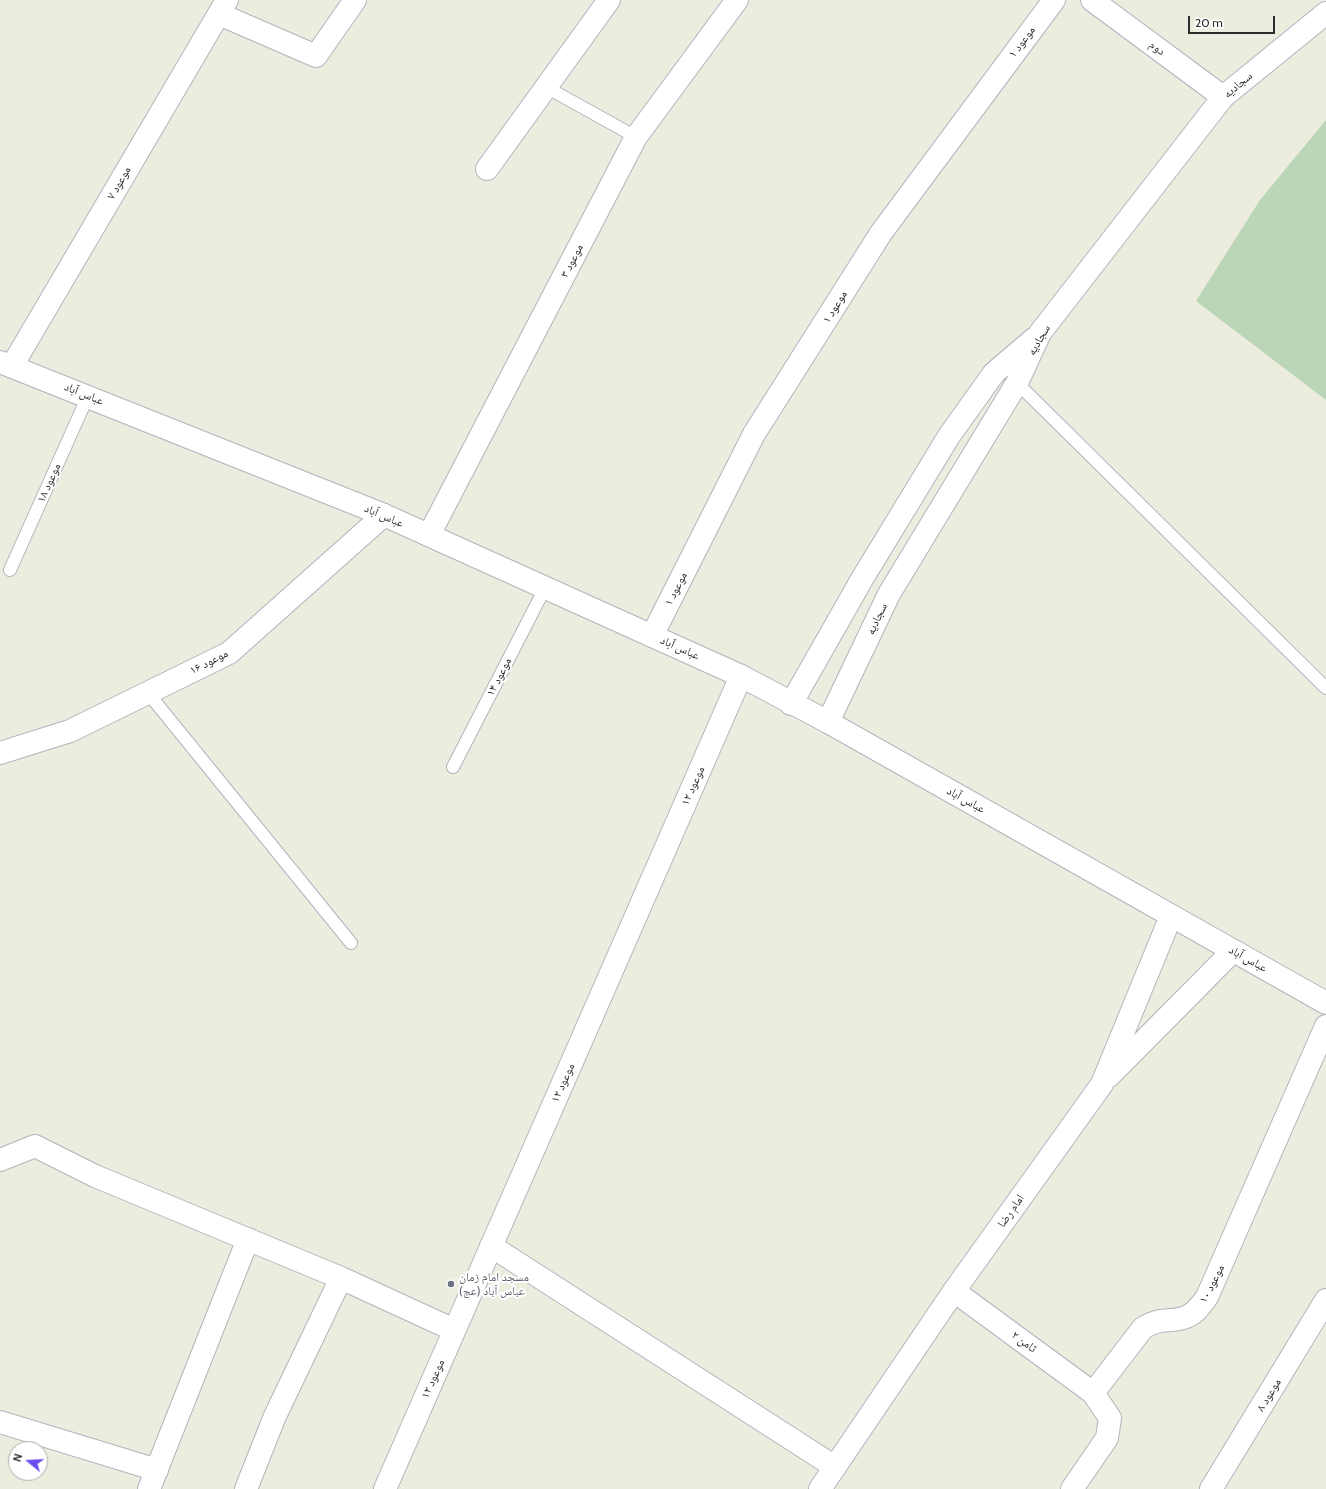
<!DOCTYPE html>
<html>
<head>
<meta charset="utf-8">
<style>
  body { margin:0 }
  #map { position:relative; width:1326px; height:1489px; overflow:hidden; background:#ececdf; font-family:Cabin,sans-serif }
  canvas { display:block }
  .north { position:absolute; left:8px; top:1441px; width:40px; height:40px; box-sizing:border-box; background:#fff; border:1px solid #ababab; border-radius:50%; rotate:288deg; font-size:11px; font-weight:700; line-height:16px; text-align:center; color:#2c2c2c }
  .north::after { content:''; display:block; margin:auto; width:14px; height:18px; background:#6a4bee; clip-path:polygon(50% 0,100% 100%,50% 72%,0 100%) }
  .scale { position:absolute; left:1188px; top:16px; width:87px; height:18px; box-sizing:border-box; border:2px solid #2c2c2c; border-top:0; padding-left:5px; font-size:12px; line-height:14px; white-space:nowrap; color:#2c2c2c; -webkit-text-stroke:3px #fff; paint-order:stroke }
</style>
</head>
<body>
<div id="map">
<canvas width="1326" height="1489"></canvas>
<div class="north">N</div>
<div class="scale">20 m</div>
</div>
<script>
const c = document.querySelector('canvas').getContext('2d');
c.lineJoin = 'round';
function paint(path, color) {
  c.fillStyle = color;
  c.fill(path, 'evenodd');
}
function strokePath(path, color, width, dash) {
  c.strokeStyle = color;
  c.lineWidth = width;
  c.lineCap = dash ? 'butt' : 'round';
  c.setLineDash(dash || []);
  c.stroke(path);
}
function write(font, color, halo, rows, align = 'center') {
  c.font = font + ' Cabin,"Noto Naskh Arabic",sans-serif';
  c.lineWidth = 4;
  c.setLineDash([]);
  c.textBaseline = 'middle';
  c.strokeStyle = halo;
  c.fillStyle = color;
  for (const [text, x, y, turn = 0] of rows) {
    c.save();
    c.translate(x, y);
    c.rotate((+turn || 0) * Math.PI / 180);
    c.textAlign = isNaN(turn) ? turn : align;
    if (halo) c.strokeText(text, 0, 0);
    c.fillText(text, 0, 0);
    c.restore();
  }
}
const cemetery = new Path2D(`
  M1326 120V400L1196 301 1260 200Z`);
const service = new Path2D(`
  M546 87 636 137
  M1017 383 1326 688
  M10 570 88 396
  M148 693 351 943
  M453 767 545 588`);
const minor = new Path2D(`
  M1092 0 1223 97
  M219 14 316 56 355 0
  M487 169 609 0
  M429 535 636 137 737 0
  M652 636 754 434 881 233 1054 0
  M0 1160 35 1146 95 1176 341 1278 454 1330
  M491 1246 835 1467
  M954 1291 1093 1393
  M0 1422 157 1470
  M149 1489 248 1239
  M246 1489 275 1416 341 1278
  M385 1489 741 676
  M1072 1489 1107 1438 1110 1418 1093 1393 1143 1328C1160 1317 1170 1323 1186 1317 1196 1313 1201 1305 1207 1297L1326 1026
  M1211 1489 1326 1300`);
const tertiary = new Path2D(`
  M12 366 227 0
  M791 704 862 579 949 436 994 373 1035 338
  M828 722 889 594 1017 383 1040 333 1223 97 1326 13
  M0 753 70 731 229 653 384 515
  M1109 1076 1233 951
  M820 1489 954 1291 1102 1084 1171 916`);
const secondary = new Path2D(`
  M0 362 384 515 741 676 828 722 1326 1003`);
const markers = [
  [451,1284,4,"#6b7280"]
];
const streetNames = [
  ["موعود ۱",1022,42,-53],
  ["دوم",1157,48,36],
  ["سجادیه",1238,85,-40],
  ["موعود ۷",119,183,-60],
  ["موعود ۳",572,261,-63],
  ["موعود ۱",835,307,-58],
  ["سجادیه",1039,340,-60],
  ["عباس آباد",84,394,22],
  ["موعود ۱۸",49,483,-66],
  ["عباس آباد",384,516,23],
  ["موعود ۱",676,589,-63],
  ["سجادیه",877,619,-65],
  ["عباس آباد",680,648,24],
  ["موعود ۱۶",209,662,-27],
  ["موعود ۱۴",499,677,-63],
  ["موعود ۱۲",693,786,-66],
  ["عباس آباد",966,800,29],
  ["عباس آباد",1248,959,29],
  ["موعود ۱۲",563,1083,-66],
  ["امام رضا",1011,1211,-55],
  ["موعود ۱۰",1212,1284,-63],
  ["ثامن ۲",1024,1342,36],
  ["موعود ۱۲",433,1379,-66],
  ["موعود ۸",1269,1395,-59]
];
const worshipNames = [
  ["مسجد امام زمان",459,1277],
  ["(عج) عباس آباد",459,1291]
];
paint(cemetery, '#bbd5b7');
strokePath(service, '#b5b2be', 14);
strokePath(minor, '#b5b2be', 24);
strokePath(tertiary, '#b5b2be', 24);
strokePath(secondary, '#b5b2be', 24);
strokePath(service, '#fff', 12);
strokePath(minor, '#fff', 22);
strokePath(tertiary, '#fff', 22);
strokePath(secondary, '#fff', 22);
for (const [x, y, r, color] of markers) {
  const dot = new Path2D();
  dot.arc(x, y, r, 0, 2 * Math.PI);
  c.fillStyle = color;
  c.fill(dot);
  strokePath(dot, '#fff', 1.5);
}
write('12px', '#2c2c2c', '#fff', streetNames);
write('12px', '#5b616d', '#fff', worshipNames, 'left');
</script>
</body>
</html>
